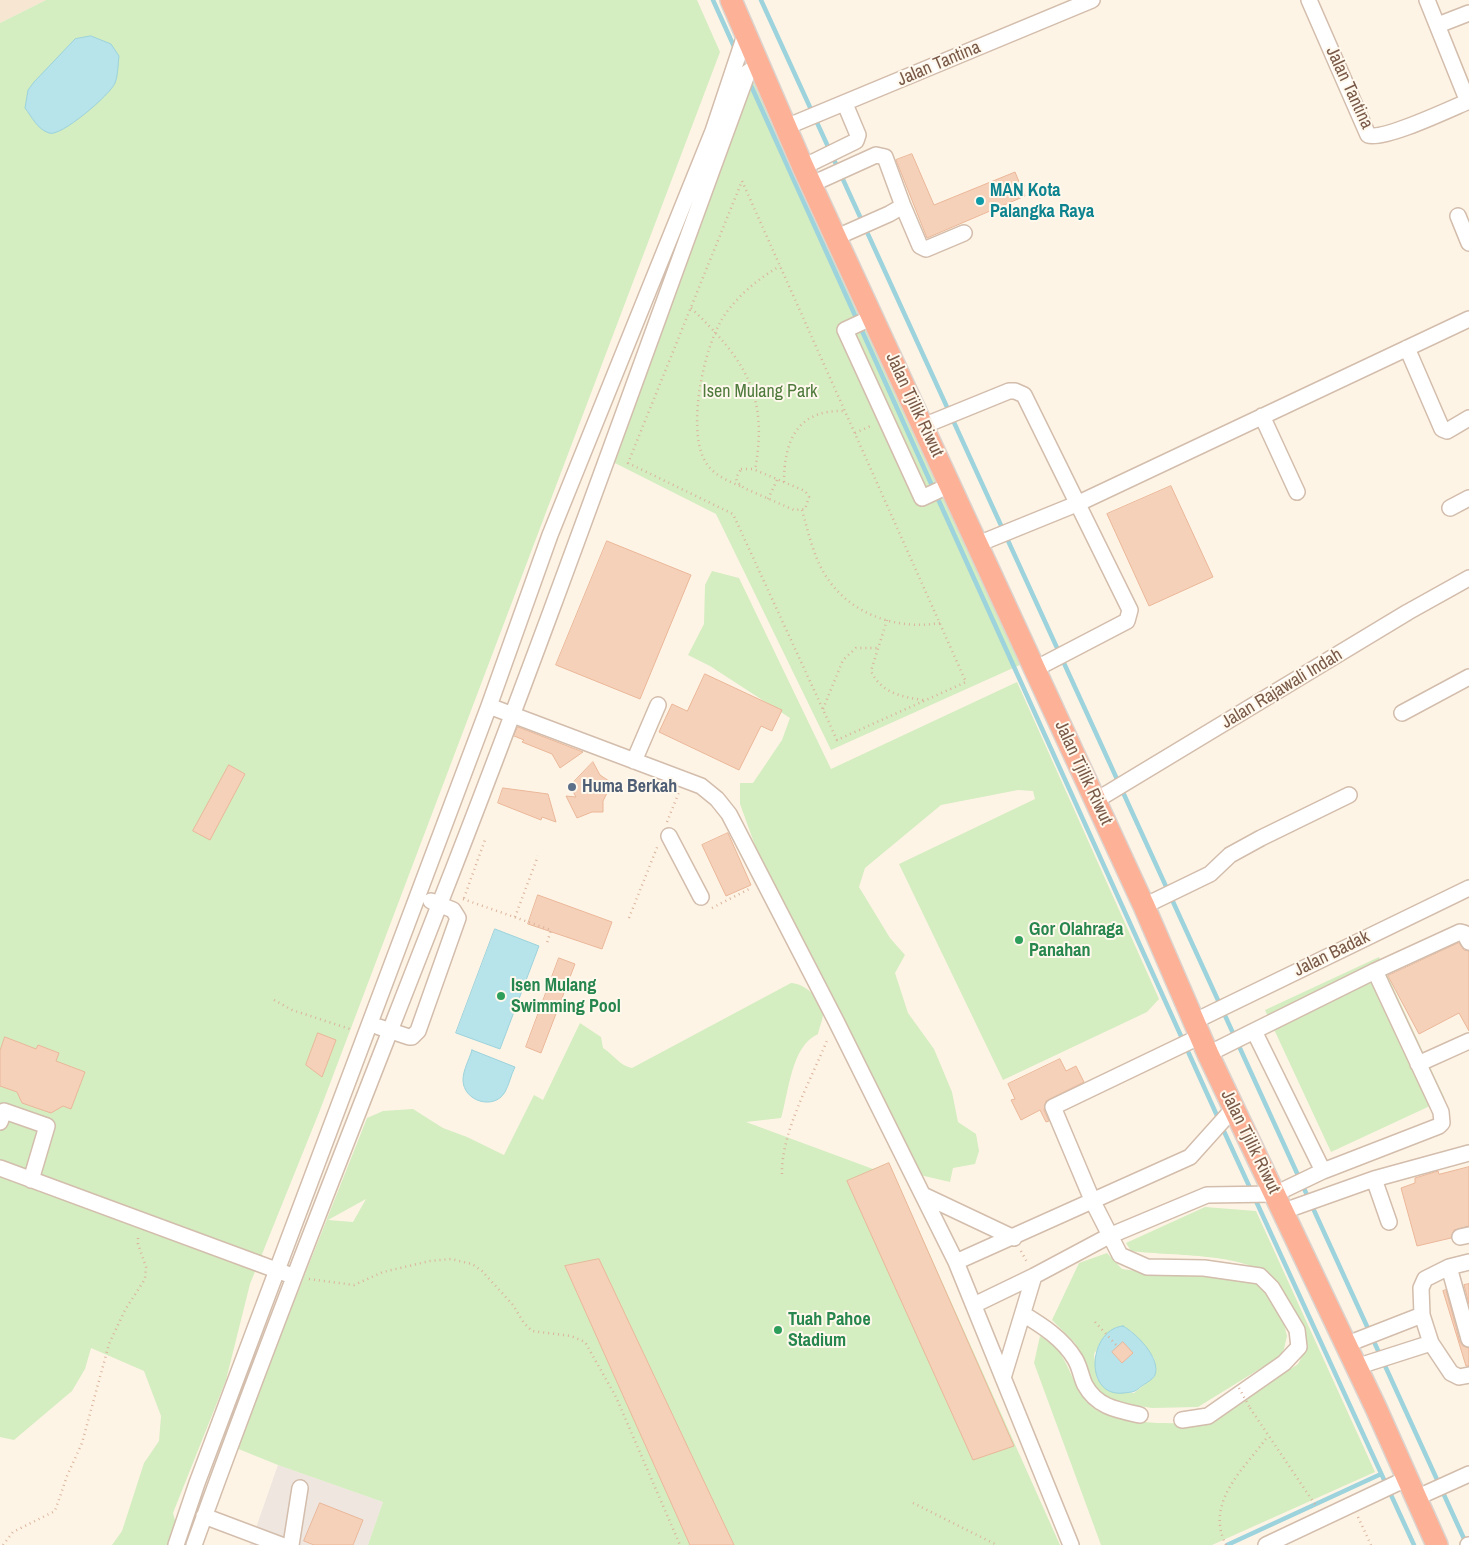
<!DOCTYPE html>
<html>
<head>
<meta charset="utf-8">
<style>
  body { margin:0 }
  canvas { display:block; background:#fef4e5 }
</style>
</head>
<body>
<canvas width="1469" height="1545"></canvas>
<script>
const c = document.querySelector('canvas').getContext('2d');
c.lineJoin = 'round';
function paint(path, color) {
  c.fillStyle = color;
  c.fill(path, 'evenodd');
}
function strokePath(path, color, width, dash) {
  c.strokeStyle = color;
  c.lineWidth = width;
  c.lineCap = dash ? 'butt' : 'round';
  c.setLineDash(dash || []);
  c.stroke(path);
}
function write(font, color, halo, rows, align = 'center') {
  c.font = font + ' "Archivo Narrow",sans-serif';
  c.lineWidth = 4;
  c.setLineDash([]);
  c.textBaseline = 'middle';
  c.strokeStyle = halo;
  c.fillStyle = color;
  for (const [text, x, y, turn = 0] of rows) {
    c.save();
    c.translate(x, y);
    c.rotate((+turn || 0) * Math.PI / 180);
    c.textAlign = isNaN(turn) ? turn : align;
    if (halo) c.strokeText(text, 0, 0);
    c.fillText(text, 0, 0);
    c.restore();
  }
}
const residential = new Path2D(`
  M0 0H46L0 23Z`);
const industrial = new Path2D(`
  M278 1465 383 1502 368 1545H250Z`);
const green = new Path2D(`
  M46 0H697L720 52 320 1110 250 1284 226 1380 173 1513 182 1545H112L122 1531 144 1463 159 1441 161 1416 144 1371 91 1348 85 1369 72 1391 14 1440 0 1437V23Z
  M748 48 1022 664 831 750 716 514 601 456Z
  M712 571 739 578 831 769 1017 682 1159 999 1147 1012 1003 1080 899 864 1035 799 1033 791 1018 790 941 805 865 868 859 887 890 938 905 955 895 973 908 1013 934 1049 952 1092 958 1122 976 1134 979 1151 975 1164 953 1168 950 1182 920 1175 765 873 740 804V783H753L782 740 790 718 710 666 688 655 704 624 705 585Z
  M1379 957 1445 1099 1331 1152 1265 1010Z
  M791 983C806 984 820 998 823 1014 823 1020 819 1028 818 1034 791 1046 789 1092 781 1118L746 1122 873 1169 889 1163 1060 1545H368L383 1502 278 1465 236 1448 367 1118 383 1111 413 1109 443 1128 467 1137 504 1155 534 1095 543 1100 580 1023 601 1037 603 1048C613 1054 620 1066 632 1068ZM366 1199 353 1222 328 1220Z
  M1205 1207 1256 1211 1375 1472 1212 1545H1101L1034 1363 1040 1336C1045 1339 1051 1343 1055 1347 1069 1362 1073 1385 1086 1401 1104 1426 1189 1427 1216 1418L1298 1364C1309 1346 1306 1334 1296 1315 1289 1302 1281 1288 1271 1278 1246 1252 1165 1256 1131 1251L1126 1243Z
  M1107 1253 1122 1269 1166 1275 1219 1276 1256 1282 1267 1294 1284 1324 1287 1336 1284 1349 1279 1357 1198 1407 1152 1408 1112 1402 1096 1394 1088 1369 1075 1343 1052 1320 1079 1263ZM1130 1330 1154 1358 1156 1373 1154 1377 1134 1393H1117L1097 1379 1094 1354 1106 1335Z`);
const water = new Path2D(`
  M91 36 111 44 119 56C118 64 118 76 115 83 111 94 60 138 49 133 37 129 32 117 25 108L28 90 34 82 75 39Z
  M495 929 539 946 500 1049 456 1033Z
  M472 1050 515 1067C511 1075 509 1085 505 1092 494 1111 463 1101 463 1080 463 1070 469 1060 472 1050Z
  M1123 1326C1136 1333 1161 1358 1155 1375 1153 1380 1142 1385 1138 1389 1133 1393 1130 1392 1124 1393 1083 1398 1088 1329 1123 1326Z`);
const stream = new Path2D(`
  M713 0 736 51
  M761 0 1466 1543
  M749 81 1219 1120
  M1222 1127 1414 1545
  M1227 1545 1381 1474`);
const building = new Path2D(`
  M912 154 934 205 1015 172 1025 196 927 238 896 160Z
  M1171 486 1213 577 1149 606 1107 514Z
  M607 541 691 575 640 699 556 665Z
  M705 674 782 710 772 731 761 726 739 770 659 732 672 704 687 711Z
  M518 727 583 752 560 768 552 754 522 742 524 740 514 736Z
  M593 762 600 775 612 783 603 801V812H592L577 818 566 796 576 797 570 786Z
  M229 765 245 774 210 840 193 831Z
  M503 788 548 794 556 822 542 817 541 820 498 803Z
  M728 833 751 885 726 896 702 845Z
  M538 895 612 922 602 949 528 924Z
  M1459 943 1464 950 1469 951V1031L1459 1013 1419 1034 1388 976Z
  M559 958 575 964 541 1053 526 1047Z
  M318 1033 336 1040 322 1077 306 1065Z
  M5 1037 36 1049 38 1045 59 1053 56 1061 85 1072 71 1109 63 1106 51 1113 22 1103 17 1092 0 1086V1051Z
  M1060 1059 1066 1071 1076 1066 1084 1082 1046 1101 1044 1110 1049 1121 1046 1122 1040 1110 1021 1120 1011 1100 1015 1099 1008 1084Z
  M889 1163 1014 1446 973 1460 847 1181Z
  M1469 1167V1226L1454 1230 1451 1238 1417 1246 1401 1188 1415 1183V1178L1438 1171 1439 1174Z
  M599 1259 734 1545H690L565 1266Z
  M1469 1284V1304L1464 1285Z
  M1446 1290 1460 1342 1463 1346 1469 1348V1366H1466L1443 1291Z
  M1123 1342 1133 1353 1122 1363 1112 1352Z
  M320 1503 363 1520 353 1545H314L304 1541Z`);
const path = new Path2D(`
  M742 181 966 682 837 740 733 514 628 463Z
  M691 308C744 359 769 394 755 470
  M855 433 873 425
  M741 469H753L805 491 809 497 805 509 794 510 744 488 737 482 736 478Z
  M784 482C784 440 798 409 845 411
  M740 486C726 480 711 474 704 459 687 426 704 343 726 313 741 293 758 279 780 266
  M768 499 777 480
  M802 510C809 534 814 561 830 582 855 616 899 630 940 623
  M887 620 871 671C881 693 902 697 923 700
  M823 709 843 660 856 648H877
  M667 822 679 792
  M464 898 486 837
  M463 899 551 930 547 943
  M712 908 751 888
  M515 917 538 856
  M629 918 658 845
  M274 1000 292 1010 353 1030
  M782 1174C781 1132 812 1078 828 1038
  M1021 1251 1028 1264
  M309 1279 354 1285 383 1272 430 1261 451 1259 472 1264 482 1271 513 1305 524 1323 532 1331 571 1336 585 1342 616 1397 680 1545
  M1095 1322 1118 1347
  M1250 1408 1316 1506
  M913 1503 997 1545
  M1358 1517 1371 1545
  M3 1545 13 1532 55 1511 67 1476 82 1443 109 1344 125 1310 145 1279 146 1267 138 1244V1234
  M1226 1545C1204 1502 1245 1468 1268 1436`);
const minor = new Path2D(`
  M1309 0 1368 135C1383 141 1450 109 1469 101
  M1427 0 1468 102
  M1438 25 1469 13
  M786 127 1092 0
  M803 167 856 141 858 135 845 104
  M812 184 876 155 885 157 903 206 889 214 837 237
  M903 206 920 246 926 249 964 233
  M1458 216 1469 243
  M873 317 845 330 922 498 950 485
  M1407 348 1442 429 1447 431 1469 418
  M1262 416 1297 492
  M923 426 1009 391H1015L1024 395 1130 610 1127 621 1035 669
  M1450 508 1469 498
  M978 544 1079 503 1469 319
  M489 706 701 786 717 799 729 814 836 1021 956 1262 1071 1545
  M1402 713 1469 677
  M634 761 658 705
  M1095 801 1408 612 1469 578
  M669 836 701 897
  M1144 906 1210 874 1230 855 1261 838 1349 795
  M1375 971 1460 932 1464 933 1469 942
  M1195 1021 1469 888
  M379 1027 409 1037H412L418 1031 458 918 453 910 431 901
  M1208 1054 1254 1031
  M1418 1064 1469 1041
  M0 1122 4 1111 47 1126 31 1180
  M0 1168 287 1274
  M1374 1179 1469 1153
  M923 1195 1014 1238
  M1284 1211 1374 1179 1389 1222
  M1460 1237 1469 1235
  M956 1262 1190 1157 1234 1108
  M1449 1267 1469 1262
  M974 1305 1034 1276 1109 1236 1207 1195 1275 1194 1323 1171 1439 1126 1442 1123 1441 1112 1375 971 1254 1031 1323 1171
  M1023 1314C1043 1326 1063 1339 1075 1359 1080 1367 1081 1377 1085 1385 1097 1407 1117 1410 1140 1415
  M1422 1315 1431 1343
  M1345 1345 1422 1315 1421 1288 1425 1279 1449 1267 1469 1339
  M1356 1367 1431 1343 1451 1373 1459 1377 1469 1375
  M1003 1378 1034 1276
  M1182 1420 1208 1416 1284 1363 1299 1347 1297 1330 1272 1288 1260 1276 1204 1268 1147 1267 1120 1255 1093 1202 1053 1107 1201 1036
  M1416 1498 1469 1474
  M204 1516 281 1545
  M176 1545 197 1483 489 706 550 535 713 131 746 32
  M194 1545C272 1329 357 1116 440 903 548 628 646 349 748 72L759 64
  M291 1545 300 1488
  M1266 1545 1408 1478
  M1468 1545H1469`);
const highway = new Path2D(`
  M731 0 803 167 1144 906 1208 1054 1376 1408 1437 1545`);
const pathBridge = new Path2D(`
  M1239 1388 1250 1408`);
const markers = [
  [980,201,5,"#0f9aa8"],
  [572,787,5,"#5c6f8a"],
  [1019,940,5,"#2e9e5b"],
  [501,996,5,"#2e9e5b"],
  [778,1330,5,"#2e9e5b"]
];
const streetNames = [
  ["Jalan Tantina",939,64,-23],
  ["Jalan Tantina",1349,88,65],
  ["Jalan Tjilik Riwut",914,405,65],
  ["Jalan Rajawali Indah",1282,689,-31],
  ["Jalan Tjilik Riwut",1083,773,65],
  ["Jalan Badak",1332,954,-26],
  ["Jalan Tjilik Riwut",1250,1142,64]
];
const cultureNames = [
  ["MAN Kota",990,191],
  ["Palangka Raya",990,212]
];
const parkNames = [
  ["Isen Mulang Park",760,392]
];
const serviceNames = [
  ["Huma Berkah",582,787]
];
const leisureNames = [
  ["Gor Olahraga",1029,930],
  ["Panahan",1029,951],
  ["Isen Mulang",511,986],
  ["Swimming Pool",511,1007],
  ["Tuah Pahoe",788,1320],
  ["Stadium",788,1341]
];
paint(residential, '#f6e6d2');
paint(industrial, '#eee6df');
paint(green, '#d4edc1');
paint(water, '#b7e3ea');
strokePath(water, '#9cd3dc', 1);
strokePath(stream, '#9cd3dc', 4.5);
paint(building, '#f6d1ba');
strokePath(building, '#eab799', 1);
strokePath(minor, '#d3bdac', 18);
strokePath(highway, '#dcd4cf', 24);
strokePath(path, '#dbb49c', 2.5, [1, 4]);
strokePath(minor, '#fff', 15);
strokePath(highway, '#fdb196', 21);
strokePath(pathBridge, '#dbb49c', 2.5, [1, 4]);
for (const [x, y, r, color] of markers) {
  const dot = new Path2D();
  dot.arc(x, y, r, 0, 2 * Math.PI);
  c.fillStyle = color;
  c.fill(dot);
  strokePath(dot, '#fff8ed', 2);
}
write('18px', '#795947', '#fff8ed', streetNames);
write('bold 18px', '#0d838f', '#fff8ed', cultureNames, 'left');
write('18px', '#4e7a3c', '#fff8ed', parkNames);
write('bold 18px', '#4e5e75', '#fff8ed', serviceNames, 'left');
write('bold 18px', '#27864d', '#fff8ed', leisureNames, 'left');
</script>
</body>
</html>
